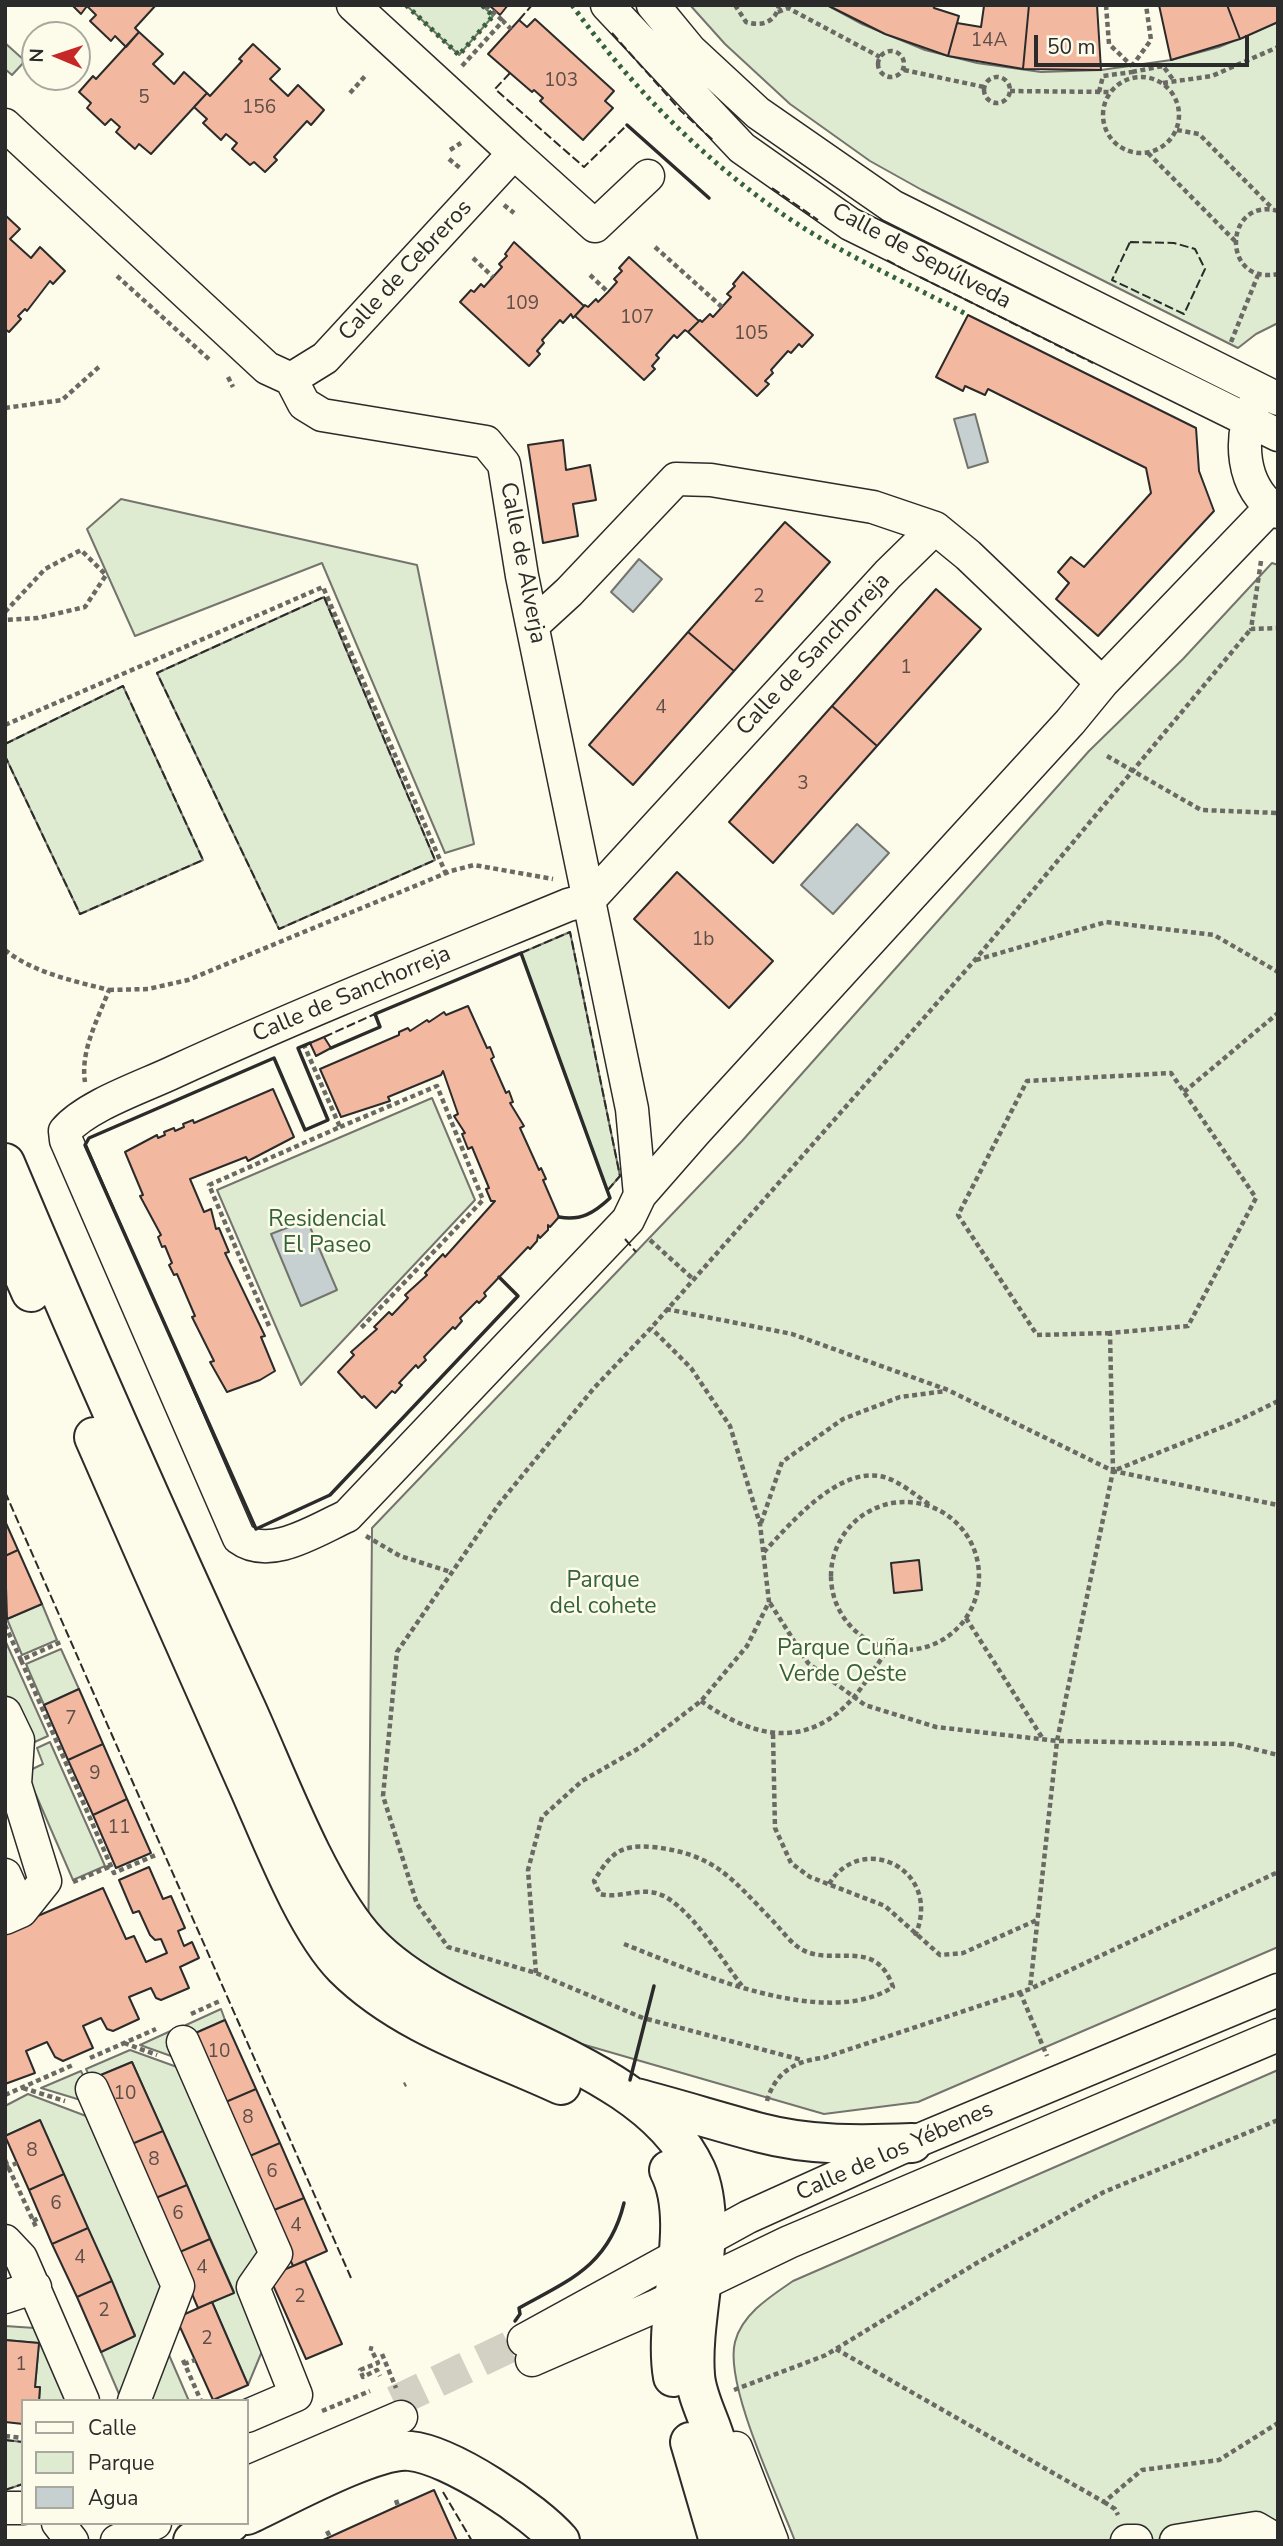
<!DOCTYPE html>
<html>
<head>
<meta charset="utf-8">
<style>
  body { margin:0 }
  #map { position:relative; width:1283px; height:2546px; overflow:hidden; background:#fdfbea; font-family:"Nunito Sans",sans-serif }
  canvas { display:block }
  .frame { position:absolute; inset:0; border:7px solid #2b2b2b; pointer-events:none }
  .legend { position:absolute; left:21px; top:2399px; width:228px; height:126px; box-sizing:border-box; background:#fdfbea; border:2px solid #a9a89e; margin:0; padding:9px 12px; list-style:none; font-size:21px; color:#2b2b2b }
  .legend li { display:flex; align-items:center; gap:14px; height:35px }
  .legend b { width:35px; border:2px solid #a9a89e }
  .north { position:absolute; left:21px; top:21px; width:70px; height:70px; box-sizing:border-box; background:#fdfbea; border:2px solid #a9a89e; border-radius:50%; rotate:272deg; font-size:19px; font-weight:700; line-height:28px; text-align:center; color:#2b2b2b }
  .north::after { content:''; display:block; margin:auto; width:24px; height:32px; background:#c62828; clip-path:polygon(50% 0,100% 100%,50% 72%,0 100%) }
  .scale { position:absolute; left:1034px; top:35px; width:215px; height:32px; box-sizing:border-box; border:4px solid #2b2b2b; border-top:0; padding-left:9px; font-size:21px; line-height:24px; white-space:nowrap; color:#2b2b2b; -webkit-text-stroke:5px #fdfbea; paint-order:stroke }
</style>
</head>
<body>
<div id="map">
<canvas width="1283" height="2546"></canvas>
<div class="frame"></div>
<ul class="legend">
<li><b style="height:9px;background:#fdfbea"></b>Calle</li>
<li><b style="height:19px;background:#deebd1"></b>Parque</li>
<li><b style="height:19px;background:#c7d0d0"></b>Agua</li>
</ul>
<div class="north">N</div>
<div class="scale">50 m</div>
</div>
<script>
const c = document.querySelector('canvas').getContext('2d');
c.lineJoin = 'round';
function paint(path, color) {
  c.fillStyle = color;
  c.fill(path, 'evenodd');
}
function strokePath(path, color, width, dash) {
  c.strokeStyle = color;
  c.lineWidth = width;
  c.lineCap = dash ? 'butt' : 'round';
  c.setLineDash(dash || []);
  c.stroke(path);
}
function write(font, color, halo, rows, align = 'center') {
  c.font = font + ' "Nunito Sans",sans-serif';
  c.lineWidth = 5;
  c.setLineDash([]);
  c.textBaseline = 'middle';
  c.strokeStyle = halo;
  c.fillStyle = color;
  for (const [text, x, y, turn = 0] of rows) {
    c.save();
    c.translate(x, y);
    c.rotate((+turn || 0) * Math.PI / 180);
    c.textAlign = isNaN(turn) ? turn : align;
    if (halo) c.strokeText(text, 0, 0);
    c.fillText(text, 0, 0);
    c.restore();
  }
}
const green = new Path2D(`
  M406 5H482L493 16 459 55Z
  M690 5H827L862 24 925 50 977 63 1041 72 1101 70 1171 60 1219 47 1278 22V323L1256 334 1238 348 922 190 870 161 790 104 725 44Z
  M5 43 25 61 12 75 5 69Z
  M121 499 417 565 474 844 445 853 322 563 135 636 87 529Z
  M1272 563 1278 565V1947L918 2102 824 2114 419 1997 368 1964 372 1528 742 1141 1089 751 1183 659Z
  M324 597 435 860 279 929 157 673Z
  M123 686 203 860 80 914 5 756V744Z
  M570 932 620 1176 607 1191 521 953Z
  M432 1098 475 1200 301 1385 217 1190Z
  M42 1604 57 1640 22 1655 7 1619Z
  M5 1640 48 1736 28 1745 5 1693Z
  M61 1649 79 1689 44 1705 26 1664Z
  M50 1742 105 1866 73 1880 26 1772 43 1764 37 1748Z
  M221 2009 225 2020 191 2035 186 2025Z
  M175 2029 188 2062 140 2045Z
  M130 2050 177 2067 264 2261 265 2344 248 2385 212 2302 234 2292 132 2062 91 2079 86 2069Z
  M1278 2070V2541H795C778 2496 724 2385 735 2342 742 2314 771 2296 793 2281Z
  M81 2071 97 2105 41 2088Z
  M28 2094 86 2116 166 2294 122 2401 101 2352 135 2335 40 2121 5 2136V2106Z
  M5 2326 35 2328 67 2401H39L40 2388 35 2387 39 2343 5 2340Z
  M166 2348 189 2401H148Z
  M5 2440 23 2442V2484L5 2490Z`);
const water = new Path2D(`
  M975 414 988 462 968 468 954 419Z
  M639 559 662 579 633 612 611 592Z
  M857 824 889 853 833 914 801 885Z
  M307 1220 337 1290 301 1306 271 1234Z`);
const building = new Path2D(`
  M72 5H156L135 28 139 32 126 47 115 36 111 41 90 21 96 15 87 6 81 14Z
  M489 5H508L500 15Z
  M827 5H933L934 8 959 16 948 56 885 34Z
  M982 5H1029L1023 69 948 56 957 23 981 27 984 6Z
  M1029 5H1097L1101 70 1023 69Z
  M1159 5H1227L1240 39 1171 60Z
  M1227 5H1278V22L1240 39Z
  M535 19 614 91 605 101 613 108 583 140 540 101 543 98 534 90 532 92 488 54 519 20 527 27Z
  M139 32 163 54 153 64 174 84 184 72 207 93 151 154 139 144 135 149 116 132 120 127 111 119 105 125 87 108 91 103 79 92 93 76 96 79Z
  M253 44 280 69 270 79 288 96 298 85 324 110 311 125 307 121 274 157 277 160 265 172 254 162 250 165 232 149 237 143 226 134 221 140 203 123 207 119 194 107 207 93 210 96 242 61 239 59Z
  M5 215 20 229 10 239 31 258 40 247 65 271 53 284 50 281 27 311 25 309 18 316 21 319 9 332 5 329Z
  M514 242 584 306 573 318 571 314 563 323 560 320 542 340 544 343 537 351 540 354 529 366 460 302 471 290 474 292 481 284 484 287 502 267 499 264 507 256 505 254Z
  M629 257 699 321 688 332 685 330 677 338 674 335 656 355 659 358 652 366 655 369 644 380 575 316 585 305 588 307 596 299 598 302 608 292 617 282 614 279 622 271 619 268Z
  M743 272 813 335 802 347 799 344 791 353 788 351 771 370 773 373 765 381 769 384 757 396 688 332 700 320 702 322 710 314 713 317 731 297 727 294 735 286 733 284Z
  M968 315 1196 428 1199 471 1214 511 1098 636 1056 599 1069 583 1058 572 1071 557 1084 567 1151 493 1146 468 988 389 985 395 965 386 963 391 936 377Z
  M563 440 566 470 590 465 596 500 573 504 578 536 543 543 528 445Z
  M785 522 830 562 734 671 688 632Z
  M936 589 981 629 877 746 832 706Z
  M688 632 734 671 633 785 589 745Z
  M832 706 877 746 773 863 729 822Z
  M677 872 773 961 729 1008 634 919Z
  M468 1006 487 1048 490 1047 494 1057 491 1059 506 1093 509 1091 513 1102 510 1103 524 1126 520 1128 539 1170 541 1168 546 1179 543 1180 559 1217 550 1227 548 1225V1230L540 1238 538 1235 537 1241 530 1249 528 1247 484 1293 486 1296 479 1303 477 1301 460 1318 462 1321 455 1329 453 1327 424 1357 426 1360 418 1368 416 1365 399 1383 402 1385 395 1393 392 1391 376 1408 364 1396 362 1398 338 1372 354 1355 351 1352 377 1329 374 1327 389 1312 392 1315 408 1298 405 1295 427 1275 425 1273 443 1254 445 1257 495 1201H491L486 1189 489 1188 472 1147 468 1149 462 1134 465 1133 454 1116 458 1114 443 1071 441 1075 388 1097 390 1101 341 1117 320 1069 399 1035V1032L408 1028 410 1031 427 1020 429 1022 444 1012 446 1015Z
  M324 1037 331 1048 316 1056 310 1043Z
  M273 1089 294 1137 248 1161 246 1157 190 1179 204 1212 211 1209 216 1229 219 1228 229 1252 225 1253 265 1336 261 1337 275 1371 260 1380 227 1392 210 1362 214 1361 192 1317 195 1316 177 1274 174 1275 169 1265 172 1263 165 1246 162 1247 158 1237 161 1235 140 1196 143 1195 125 1152 157 1135 158 1138 165 1135 164 1132 174 1128 175 1131 184 1127 183 1124 193 1120 194 1123Z
  M5 1521 18 1550 5 1556Z
  M18 1550 42 1604 7 1619 5 1556Z
  M919 1560 922 1590 894 1593 891 1563Z
  M79 1689 103 1744 68 1760 44 1705Z
  M103 1744 127 1799 93 1815 68 1760Z
  M127 1799 151 1853 116 1868 93 1815Z
  M149 1867 163 1899 171 1896 185 1928 178 1931 184 1946 192 1942 199 1958 180 1967 189 1988 161 2000 156 1998 151 1988 129 1997 139 2019 113 2031 107 2029 101 2018 83 2026 93 2048 63 2061 55 2057 47 2042 26 2051 35 2073 5 2084V1930L103 1888 126 1939 134 1936 146 1962 167 1953 161 1939 155 1940 150 1935 139 1911 133 1913 119 1880Z
  M225 2020 256 2089 221 2104 191 2035Z
  M132 2062 163 2131 127 2146 96 2077Z
  M256 2089 280 2143 245 2158 221 2104Z
  M40 2120 64 2174 29 2190 5 2136Z
  M163 2131 187 2185 151 2200 127 2146Z
  M280 2143 304 2198 269 2212 245 2158Z
  M64 2174 88 2228 52 2244 29 2190Z
  M187 2185 210 2239 175 2254 151 2200Z
  M304 2198 327 2251 293 2266 269 2212Z
  M88 2228 112 2281 77 2297 52 2244Z
  M210 2239 234 2293 198 2308 175 2254Z
  M305 2261 342 2344 306 2359 269 2276Z
  M112 2281 135 2336 101 2352 77 2297Z
  M212 2302 248 2385 213 2400 176 2318Z
  M5 2340 39 2343 35 2387H40L39 2401H23V2424L5 2422Z
  M434 2490 457 2541H321L398 2506Z`);
const minorTunnel = new Path2D(`
  M394 2402 524 2340`);
const path = new Path2D(`
  M486 5 503 21
  M735 5 746 22C762 27 776 22 779 5
  M1106 5 1109 44 1132 66
  M778 12 788 8 880 57
  M878 64a13 13 0 1 1 26 0a13 13 0 1 1-26 0Z
  M462 66 503 21 511 29
  M904 70 984 87
  M1132 72 1163 66 1175 82
  M984 90a13 13 0 1 1 26 0a13 13 0 1 1-26 0Z
  M1103 115a38 38 0 1 1 76 0a38 38 0 1 1-76 0Z
  M1163 83 1212 76 1278 47
  M1010 91 1111 92
  M1099 92 1103 76 1132 72V66L1151 40 1146 5
  M350 93 367 74
  M1177 130 1199 134 1273 209
  M450 150 461 143
  M1148 153 1235 241
  M449 159 460 168
  M504 205 514 213
  M1278 211C1224 196 1220 286 1278 274
  M655 247 722 307
  M473 258 493 277
  M590 275 608 292
  M117 276 211 361
  M1231 342 1258 275
  M228 377 233 387
  M5 408 62 400 100 366
  M1261 561 1251 629 1278 628
  M5 612 45 569 81 550 106 575 85 607 38 618 5 620
  M5 725 323 587 446 874
  M1107 756 1201 810 1278 813
  M5 950C34 973 74 981 109 990 98 1019 80 1051 85 1082
  M976 960 1106 922 1214 935 1278 972
  M109 990 148 989 188 980 451 871 474 865 553 879
  M1184 1092 1278 1013
  M340 1127 437 1086 483 1200 361 1328
  M650 1240 692 1278
  M666 1309 792 1334 948 1390 1113 1471 1057 1741 1030 1989
  M269 1326 209 1185 340 1127 304 1045
  M1110 1333 1037 1335 958 1215 1027 1081 1171 1073 1256 1198 1188 1326 1110 1333 1113 1471
  M1278 1401 1235 1422 1113 1471 1278 1505
  M831 1576a74 74 0 1 1 148 0a74 74 0 1 1-148 0Z
  M761 1523 782 1462 843 1419 900 1397 946 1391
  M366 1536 400 1556 451 1572
  M764 1552C790 1524 839 1465 884 1477 899 1481 917 1496 930 1505
  M770 1603 808 1663 854 1697 865 1705 936 1727 1057 1741 1234 1744 1278 1755
  M966 1618 1043 1739
  M5 1625 21 1660 63 1641
  M21 1660 114 1873 158 1854
  M701 1701C753 1738 807 1751 855 1696 867 1681 878 1663 889 1648
  M773 1734 775 1828 791 1863 810 1877 885 1906 940 1955 963 1953 1037 1920
  M73 1882 111 1866
  M829 1884C862 1830 944 1870 915 1936
  M624 1944C693 1971 824 2031 893 1987 875 1934 830 1970 798 1947 788 1940 780 1928 772 1920 731 1878 715 1854 653 1847 620 1844 611 1853 594 1881L600 1894C620 1899 639 1887 659 1894 688 1904 723 1961 742 1986
  M536 1973 528 1870 542 1817 582 1781 641 1747 701 1701 747 1646 769 1602 760 1524 730 1426 691 1368 651 1328
  M1020 1992 1047 2056
  M191 2014 222 2000
  M643 2018 536 1973 448 1947 417 1904 383 1796 397 1652 499 1504 594 1388 651 1328 974 961 1251 629
  M647 2019 802 2060
  M124 2043 157 2055
  M90 2058 156 2029
  M404 2085 406 2084
  M23 2088 65 2101
  M5 2095 73 2065
  M767 2101C775 2073 794 2061 823 2058L1030 1989 1278 1872
  M5 2160 37 2229
  M5 2168 17 2163
  M33 2221 41 2217
  M369 2348 373 2349
  M836 2349 1104 2502 1142 2470 1219 2460 1278 2423
  M373 2353 378 2363 360 2370 363 2377 377 2370 380 2376
  M382 2354 396 2388
  M183 2360 201 2401
  M184 2364 195 2360
  M734 2390 826 2355 975 2264 1104 2192 1278 2120
  M322 2411 370 2391
  M5 2436 23 2438
  M396 2500 398 2506
  M1104 2502 1115 2509 1118 2515
  M327 2531 330 2537`);
const minor = new Path2D(`
  M607 5 742 148 850 224 1278 435
  M653 5 690 50 758 113 892 206 1278 399
  M5 125 267 368 291 379 304 404 322 415 486 442 504 464 522 576 632 1109 640 1195
  M514 153 595 226 648 176
  M291 379 325 358 514 153 353 5
  M1256 401C1238 437 1240 487 1278 512
  M935 528 888 574 590 899 568 905C437 959 305 1012 176 1071 145 1086 87 1105 65 1131L66 1140 239 1538C270 1561 316 1530 347 1516L628 1220 640 1195 696 1131 1070 722 1102 683 1271 507
  M533 625 569 592 676 479 711 480 873 507 935 528 968 555 1102 683
  M5 1713 18 1740 15 1784 45 1881 21 1911 5 1918
  M5 1875 21 1911
  M183 2042 276 2254 253 2287 296 2395 247 2416
  M92 2089 178 2286 134 2401
  M5 2241 21 2258 83 2401
  M5 2297 35 2287
  M524 2340 748 2217 912 2143 1278 1990
  M532 2360 656 2306 789 2242 1278 2035
  M736 2448 772 2541
  M247 2483 401 2417
  M5 2508H23
  M58 2523 72 2541
  M117 2541 155 2523
  M1127 2541H1136
  M1176 2541 1256 2528 1278 2541`);
const highway = new Path2D(`
  M5 1163C82 1346 163 1528 246 1708 277 1776 315 1880 362 1936 443 2031 643 2054 696 2170 721 2226 690 2313 695 2375 696 2393 706 2413 712 2430 725 2467 737 2503 747 2541
  M5 1233 31 1292
  M94 1437C144 1552 195 1666 246 1781 270 1834 304 1926 344 1967 403 2026 488 2051 561 2085
  M636 2098C678 2109 720 2122 761 2133 810 2146 862 2145 912 2143
  M669 2170C697 2223 662 2315 673 2377
  M690 2442 719 2541
  M247 2515C282 2499 375 2447 410 2451 451 2455 534 2511 560 2541
  M193 2541 230 2523`);
const hedge = new Path2D(`
  M406 5 459 55 493 16 482 5
  M572 5C634 91 713 170 802 227 855 260 913 286 968 315`);
const fence = new Path2D(`
  M519 20 532 5
  M612 33 681 111 715 142
  M510 73 495 89 584 167 627 125
  M772 188 818 220
  M1130 242 1174 243 1195 249 1205 269 1184 314 1112 280Z
  M887 260 905 270
  M920 277 1093 363
  M324 597 435 860 279 929 157 673Z
  M5 744 123 686 203 860 80 914 5 756
  M521 953 570 932 620 1176 607 1191
  M324 1037 375 1014
  M625 1239 636 1252
  M5 1492 351 2278
  M5 2440 23 2442
  M5 2490 23 2484
  M443 2492 472 2541`);
const wall = new Path2D(`
  M627 125 709 198
  M310 1043 298 1048 328 1120 305 1130 274 1058 89 1138 85 1145 256 1529 330 1495 518 1296 499 1277
  M331 1048 380 1027 375 1014 521 953 610 1198C594 1213 581 1221 559 1217
  M630 2080 654 1986
  M515 2321 520 2314 519 2308C570 2280 609 2265 624 2203`);
const numberNames = [
  ["14A",989,41],
  ["103",561,81],
  ["5",144,98],
  ["156",259,108],
  ["109",522,304],
  ["107",637,318],
  ["105",751,334],
  ["2",759,597],
  ["1",906,668],
  ["4",661,708],
  ["3",803,784],
  ["1b",703,940],
  ["7",71,1719],
  ["9",95,1774],
  ["11",119,1828],
  ["10",219,2052],
  ["10",125,2094],
  ["8",248,2118],
  ["8",32,2151],
  ["8",154,2160],
  ["6",272,2172],
  ["6",56,2204],
  ["6",178,2214],
  ["4",296,2226],
  ["4",80,2258],
  ["4",202,2268],
  ["2",300,2297],
  ["2",104,2311],
  ["2",207,2339],
  ["1",21,2365]
];
const streetNames = [
  ["Calle de Sepúlveda",921,257,28],
  ["Calle de Cebreros",406,271,-47],
  ["Calle de Alverja",522,563,79],
  ["Calle de Sanchorreja",814,655,-47],
  ["Calle de Sanchorreja",352,995,-23],
  ["Calle de los Yébenes",895,2152,-24]
];
const parkNames = [
  ["Residencial",327,1220],
  ["El Paseo",327,1246],
  ["Parque",603,1581],
  ["del cohete",603,1607],
  ["Parque Cuña",843,1649],
  ["Verde Oeste",843,1675]
];
paint(green, '#deebd1');
strokePath(green, '#74746e', 2);
paint(water, '#c7d0d0');
strokePath(water, '#74746e', 2);
paint(building, '#f2b8a0');
strokePath(building, '#2b2b2b', 2);
strokePath(minorTunnel, '#d3d1c4', 32, [32, 16]);
strokePath(minor, '#2b2b2b', 35);
strokePath(highway, '#2b2b2b', 42);
strokePath(path, '#6a6964', 4.5, [5, 3.5]);
strokePath(minor, '#fdfbea', 32);
strokePath(highway, '#fdfbea', 38);
strokePath(hedge, '#34623c', 5, [3.5, 5]);
strokePath(fence, '#2b2b2b', 2, [9, 3.5]);
strokePath(wall, '#2b2b2b', 3.5);
write('19px', '#5d4e48', null, numberNames);
write('23px', '#2b2b2b', '#fdfbea', streetNames);
write('23px', '#34623c', '#fdfbea', parkNames);
</script>
</body>
</html>
